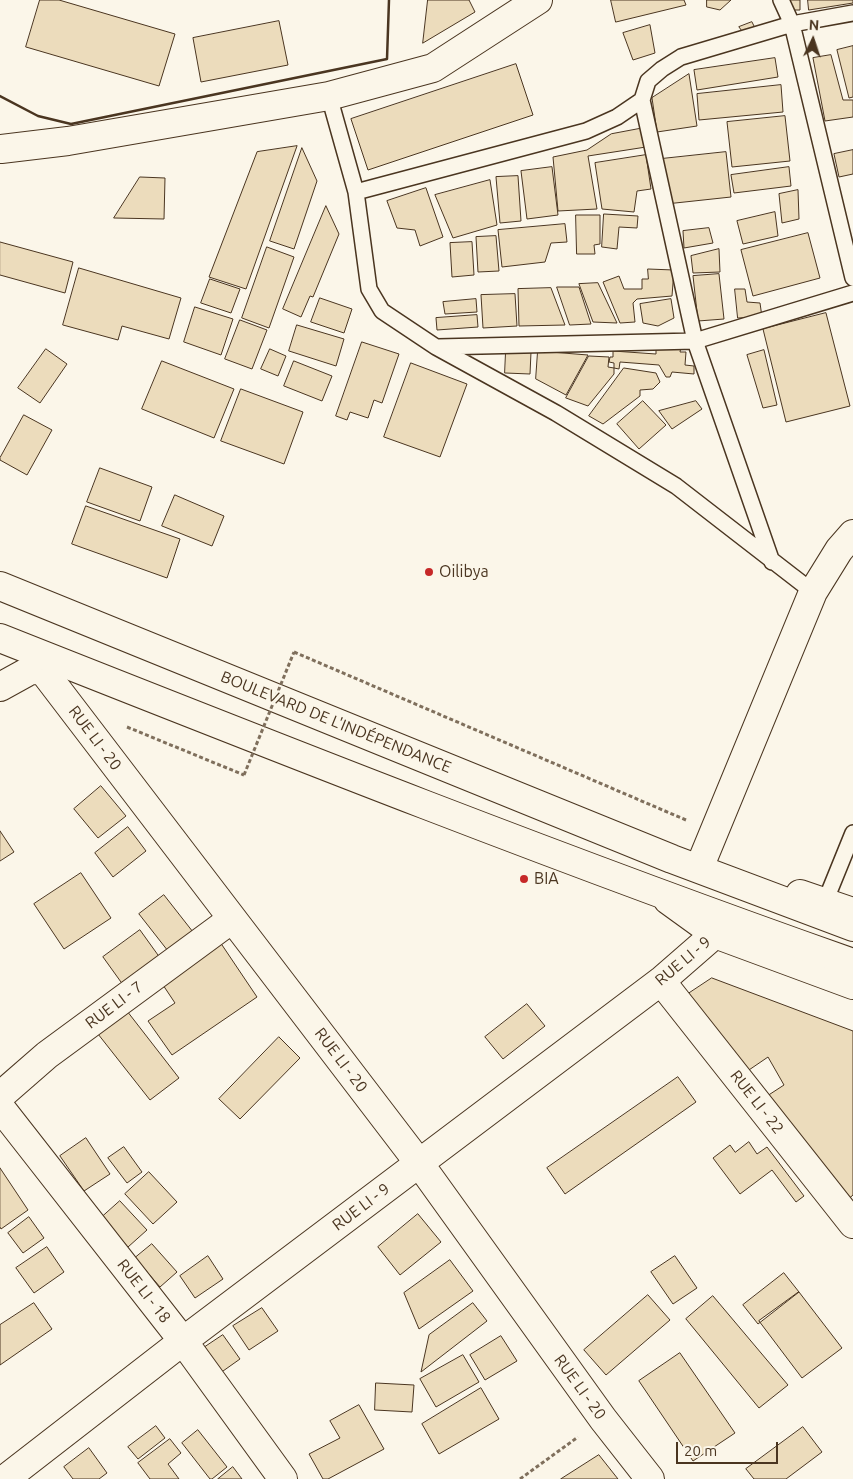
<!DOCTYPE html>
<html>
<head>
<meta charset="utf-8">
<style>
  body { margin:0 }
  #map { position:relative; width:853px; height:1479px; overflow:hidden; background:#fbf6e9; font-family:Ubuntu,sans-serif }
  canvas { display:block }
  .north { position:absolute; left:788px; top:15px; width:50px; height:50px; -webkit-text-stroke:4px #fbf6e9; paint-order:stroke; rotate:4deg; font-size:14px; font-weight:700; line-height:20px; text-align:center; color:#4a3520 }
  .north::after { content:''; display:block; margin:auto; width:18px; height:22px; background:#4a3520; clip-path:polygon(50% 0,100% 100%,50% 72%,0 100%) }
  .scale { position:absolute; left:676px; top:1442px; width:102px; height:22px; box-sizing:border-box; border:2px solid #4a3520; border-top:0; padding-left:6px; font-size:15px; line-height:18px; white-space:nowrap; color:#4a3520; -webkit-text-stroke:4px #fbf6e9; paint-order:stroke }
</style>
</head>
<body>
<div id="map">
<canvas width="853" height="1479"></canvas>
<div class="north">N</div>
<div class="scale">20 m</div>
</div>
<script>
const c = document.querySelector('canvas').getContext('2d');
c.lineJoin = 'round';
function paint(path, color) {
  c.fillStyle = color;
  c.fill(path, 'evenodd');
}
function strokePath(path, color, width, dash) {
  c.strokeStyle = color;
  c.lineWidth = width;
  c.lineCap = dash ? 'butt' : 'round';
  c.setLineDash(dash || []);
  c.stroke(path);
}
function write(font, color, halo, rows, align = 'center') {
  c.font = font + ' Ubuntu,sans-serif';
  c.lineWidth = 4;
  c.setLineDash([]);
  c.textBaseline = 'middle';
  c.strokeStyle = halo;
  c.fillStyle = color;
  for (const [text, x, y, turn = 0] of rows) {
    c.save();
    c.translate(x, y);
    c.rotate((+turn || 0) * Math.PI / 180);
    c.textAlign = isNaN(turn) ? turn : align;
    if (halo) c.strokeText(text, 0, 0);
    c.fillText(text, 0, 0);
    c.restore();
  }
}
const building = new Path2D(`
  M40 0H59L175 34 159 86 26 47Z
  M428 0H469L475 12 423 43Z
  M611 0H684L686 5 616 22Z
  M707 0H731L720 10 707 7Z
  M788 0H800V10H793Z
  M808 0H853V3L809 10Z
  M279 21 288 65 201 82 193 38Z
  M752 22 755 28 744 34 739 27Z
  M650 25 655 53 633 60 623 33Z
  M853 46V97L849 98 837 50Z
  M831 55 843 100H853V117L825 121 813 58Z
  M775 58 778 77 697 90 694 70Z
  M516 64 533 115 368 170 351 119Z
  M689 74 697 126 657 132 652 98Z
  M781 85 783 112 699 120 697 94Z
  M785 116 790 161 732 167 727 122Z
  M644 128 646 147 588 156 597 209 558 211 553 157 587 150 611 134Z
  M297 146 246 289 209 277 257 152Z
  M302 148 317 181 294 249 270 241Z
  M853 150V174L839 177 834 154Z
  M726 152 731 197 666 204 661 159Z
  M646 155 651 189 637 191 634 212 602 209 595 163Z
  M552 167 558 215 527 219 521 171Z
  M789 167 791 186 734 193 731 175Z
  M518 176 521 221 500 223 496 177Z
  M140 177 165 178 164 219 114 218Z
  M490 180 497 225 453 238 435 195Z
  M426 188 443 237 420 246 415 230 397 228 387 201Z
  M798 190 799 219 782 223 779 194Z
  M326 206 339 234 313 297 310 296 301 317 283 309Z
  M775 212 778 236 743 244 737 221Z
  M604 214 638 216 637 228 619 227 617 249 602 247Z
  M576 215H600V244L594 245 595 254H577Z
  M565 224 567 242 551 243 545 262 502 267 498 230Z
  M709 228 713 243 684 248 683 231Z
  M808 233 820 278 753 296 741 250Z
  M496 236 499 271 478 272 476 237Z
  M0 242 73 262 65 293 0 275Z
  M472 242 474 275 452 277 450 243Z
  M267 247 294 257 269 328 242 318Z
  M719 249 720 272 693 273 691 256Z
  M79 268 181 298 169 339 122 326 118 340 63 325Z
  M648 269 674 270 672 296 637 299 633 303 635 322 620 323 603 282 619 276 624 289H642V279H648Z
  M719 274 724 319 698 321 693 276Z
  M210 279 240 289 231 313 201 303Z
  M598 283 617 323 593 322 579 284Z
  M557 287H579L591 324 570 325Z
  M551 288 565 325 519 326 518 289Z
  M735 289H745L747 302 760 303 762 317 738 318Z
  M515 294 517 326 483 328 481 295Z
  M320 298 352 309 344 333 311 322Z
  M476 299 477 312 445 314 443 302Z
  M671 299 674 318 658 326 643 323 640 304Z
  M195 307 233 319 221 355 184 342Z
  M826 313 850 406 786 422 763 329Z
  M477 315 478 327 437 330 436 318Z
  M240 320 267 330 252 369 225 359Z
  M297 325 344 339 336 366 289 351Z
  M362 342 399 354 382 403 374 400 368 418 350 412 347 420 336 416Z
  M681 347 680 352H686L685 365 694 366V374L672 372 670 377H666L659 365 620 362 619 369 614 368V363L609 362 610 357H613V351L656 354V349Z
  M46 349 67 364 40 403 18 388Z
  M270 349 286 356 278 376 261 369Z
  M764 350 777 405 763 408 747 355Z
  M506 351 531 352 530 374 505 373Z
  M538 351 588 355 566 395 536 379Z
  M589 356 609 357 608 367 614 368V374L588 406 566 398Z
  M162 361 234 389 214 438 142 409Z
  M294 361 332 376 322 401 284 386Z
  M411 363 467 384 440 457 384 437Z
  M624 368 656 373 660 382 653 389 640 390V396L603 424 589 416Z
  M241 389 303 412 284 464 221 441Z
  M643 401 666 425 639 449 617 424Z
  M696 401 702 409 672 429 659 411Z
  M24 415 52 430 27 475 0 460V458Z
  M100 468 152 487 140 521 87 502Z
  M175 495 224 516 212 546 162 526Z
  M86 506 180 539 167 578 72 544Z
  M101 786 126 816 98 838 74 809Z
  M128 827 146 851 113 877 95 853Z
  M0 831 14 852 0 861Z
  M81 873 111 918 64 949 34 904Z
  M164 895 193 932 168 951 139 914Z
  M140 930 163 962 126 989 103 957Z
  M218 939 257 997 172 1055 148 1021 175 1003 159 979Z
  M712 978 853 1031V1195L846 1201 764 1098 784 1085 768 1057 746 1072 688 994Z
  M527 1004 545 1026 503 1059 485 1037Z
  M127 1011 179 1078 150 1100 98 1034Z
  M279 1037 300 1058 240 1119 219 1099Z
  M678 1077 696 1102 565 1194 547 1168Z
  M86 1138 110 1174 84 1191 60 1156Z
  M749 1142 757 1154 767 1147 804 1196 796 1202 772 1170 740 1194 713 1158 730 1145 735 1152Z
  M124 1147 142 1172 127 1183 108 1158Z
  M0 1168 28 1210 1 1229 0 1227Z
  M149 1172 177 1202 153 1224 125 1194Z
  M120 1201 147 1230 128 1247 101 1218Z
  M418 1214 441 1242 400 1275 378 1247Z
  M29 1217 44 1238 23 1253 8 1233Z
  M152 1244 177 1272 160 1287 135 1258Z
  M47 1247 64 1272 34 1293 16 1268Z
  M208 1256 223 1279 195 1298 180 1276Z
  M675 1256 697 1288 673 1304 651 1272Z
  M450 1260 473 1291 419 1329 404 1293Z
  M784 1273 799 1292 758 1324 743 1305Z
  M799 1292 842 1348 802 1378 759 1321Z
  M648 1295 670 1320 606 1375 584 1350Z
  M713 1296 788 1385 759 1408 686 1319Z
  M34 1303 52 1329 0 1365V1325Z
  M473 1303 487 1321 421 1372 429 1335Z
  M262 1308 278 1331 249 1350 233 1326Z
  M223 1335 240 1359 216 1376 199 1351Z
  M501 1336 517 1361 485 1380 470 1355Z
  M680 1353 735 1433 693 1461 639 1381Z
  M463 1355 479 1382 436 1407 420 1379Z
  M376 1383 414 1385 412 1412 375 1410Z
  M481 1388 499 1419 439 1454 422 1424Z
  M359 1405 384 1449 328 1479H323L309 1454 340 1438 330 1421Z
  M156 1426 165 1438 138 1459 128 1447Z
  M803 1427 822 1452 786 1479H754L746 1469Z
  M198 1430 227 1467 212 1479H210L182 1443Z
  M170 1439 181 1453 168 1464 179 1479H150L138 1463Z
  M89 1448 107 1473 99 1479H73L64 1467Z
  M599 1455 618 1479H561Z
  M233 1467 242 1479H218Z`);
const path = new Path2D(`
  M294 652 686 820
  M127 727 244 775
  M520 1479 578 1437`);
const lane = new Path2D(`
  M781 0 792 24 853 278
  M329 96 356 192 369 289 382 311 436 347 556 413 676 486 813 592
  M642 100 695 341 772 562
  M356 192 586 131 617 117 642 100 648 81 662 69 681 57 792 24 853 13
  M438 347 695 341 853 293
  M825 902 853 833`);
const street = new Path2D(`
  M1 149 68 141 329 96 433 68 538 0
  M41 668 419 1163 603 1419 650 1479
  M0 687 29 671 59 666
  M702 861 813 592 839 550 853 534
  M661 981 853 1224
  M0 1096 47 1055 232 919
  M0 1107 183 1341 283 1479
  M5 1479 183 1341 661 981 715 934`);
const secondary = new Path2D(`
  M800 894 853 912
  M668 900 715 934 853 985`);
const primary = new Path2D(`
  M0 586 672 859 853 927
  M0 638C283 750 566 862 853 963`);
const pathBridge = new Path2D(`
  M244 775 294 652`);
const wall = new Path2D(`
  M0 96 38 116 71 124 387 59 389 0`);
const markers = [
  [429,572,5,"#c62828"],
  [524,879,5,"#c62828"]
];
const poiNames = [
  ["Oilibya",439,572],
  ["BIA",534,879]
];
const streetNames = [
  ["BOULEVARD DE L'INDÉPENDANCE",336,722,22],
  ["RUE LI - 20",95,738,53],
  ["RUE LI - 9",683,961,-40],
  ["RUE LI - 7",114,1005,-37],
  ["RUE LI - 20",341,1060,53],
  ["RUE LI - 22",757,1102,52],
  ["RUE LI - 9",361,1207,-37],
  ["RUE LI - 18",144,1291,52],
  ["RUE LI - 20",580,1387,54]
];
paint(building, '#ecdcbc');
strokePath(building, '#4a3520', 1);
strokePath(lane, '#4a3520', 18);
strokePath(street, '#4a3520', 30);
strokePath(secondary, '#4a3520', 30);
strokePath(primary, '#4a3520', 30);
strokePath(path, '#7f6f5c', 3, [4, 2.5]);
strokePath(lane, '#fbf6e9', 15);
strokePath(street, '#fbf6e9', 28);
strokePath(secondary, '#fbf6e9', 28);
strokePath(primary, '#fbf6e9', 28);
strokePath(pathBridge, '#7f6f5c', 3, [4, 2.5]);
strokePath(wall, '#4a3520', 2.5);
for (const [x, y, r, color] of markers) {
  const dot = new Path2D();
  dot.arc(x, y, r, 0, 2 * Math.PI);
  c.fillStyle = color;
  c.fill(dot);
  strokePath(dot, '#fbf6e9', 2);
}
write('16px', '#4a3520', '#fbf6e9', poiNames, 'left');
write('16px', '#4a3520', '#fbf6e9', streetNames);
</script>
</body>
</html>
